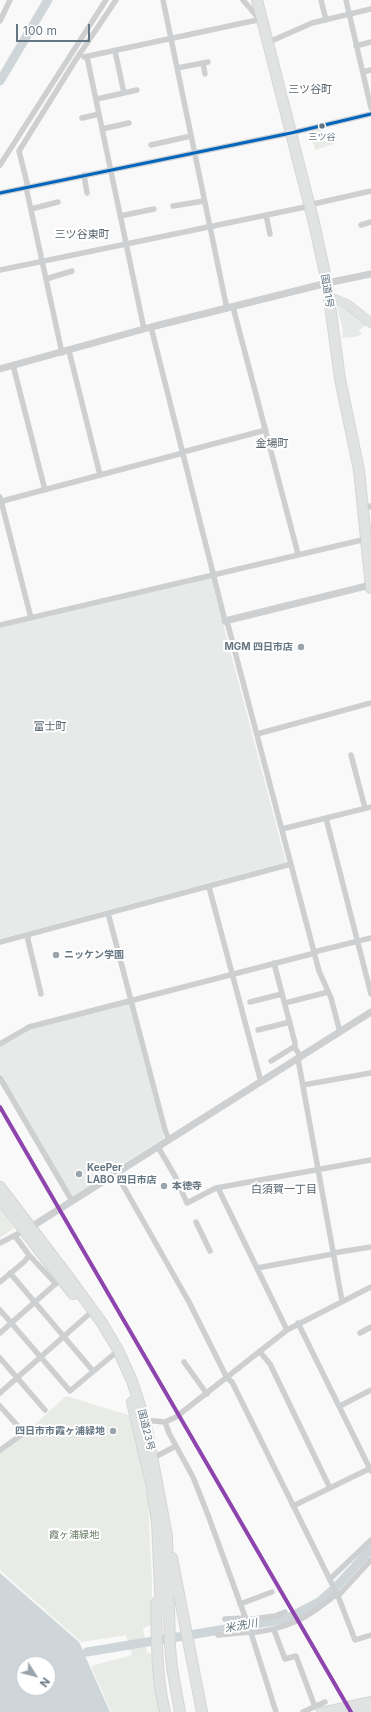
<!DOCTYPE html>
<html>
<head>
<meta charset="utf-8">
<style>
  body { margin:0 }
  #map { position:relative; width:371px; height:1712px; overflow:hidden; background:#f9f9f9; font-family:Inter,sans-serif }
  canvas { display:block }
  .north { position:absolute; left:16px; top:1656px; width:40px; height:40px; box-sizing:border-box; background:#fff; border:1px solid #c1c8cd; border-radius:50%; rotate:126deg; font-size:11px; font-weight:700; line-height:16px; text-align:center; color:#657683 }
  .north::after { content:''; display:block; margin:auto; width:14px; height:18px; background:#99a4ac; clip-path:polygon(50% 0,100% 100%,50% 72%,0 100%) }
  .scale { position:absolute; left:16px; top:24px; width:74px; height:18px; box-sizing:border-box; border:2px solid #657683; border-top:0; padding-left:5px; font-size:12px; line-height:14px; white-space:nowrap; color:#657683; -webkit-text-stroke:3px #fff; paint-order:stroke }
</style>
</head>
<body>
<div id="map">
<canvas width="371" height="1712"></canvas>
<div class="north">N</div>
<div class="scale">100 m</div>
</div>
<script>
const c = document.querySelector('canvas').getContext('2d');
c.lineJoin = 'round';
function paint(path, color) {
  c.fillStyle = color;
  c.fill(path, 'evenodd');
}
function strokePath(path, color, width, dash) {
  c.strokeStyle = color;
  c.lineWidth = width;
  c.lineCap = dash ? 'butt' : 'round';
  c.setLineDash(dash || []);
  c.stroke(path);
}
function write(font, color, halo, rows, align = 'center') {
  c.font = font + ' Inter,"Noto Sans JP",sans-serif';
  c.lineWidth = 4;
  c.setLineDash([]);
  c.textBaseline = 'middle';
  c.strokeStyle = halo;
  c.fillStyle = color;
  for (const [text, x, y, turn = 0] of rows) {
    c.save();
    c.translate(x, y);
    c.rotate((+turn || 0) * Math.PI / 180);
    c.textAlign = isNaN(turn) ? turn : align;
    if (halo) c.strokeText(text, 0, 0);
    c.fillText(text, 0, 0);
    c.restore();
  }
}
const built = new Path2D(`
  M336 303 340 304 369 324 359 330 362 334 355 337 342 338 343 331Z
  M211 578 286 862 0 939V628Z
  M129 1003 164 1138 71 1197 0 1073V1045L31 1028Z`);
const green = new Path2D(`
  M322 128 325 141 333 139 334 144 315 150 310 131Z
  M0 1209 14 1228 0 1238Z
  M66 1396 131 1416 148 1502 152 1581 151 1625 143 1628 147 1652 152 1655 154 1684 161 1712H111L91 1666 132 1655 126 1635 81 1642 0 1570V1452L21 1437Z`);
const water = new Path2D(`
  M0 1573 79 1642 110 1712H0ZM24 1664H48V1688H24Z`);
const river = new Path2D(`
  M0 81 48 0
  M87 1652 286 1619 319 1602 337 1586 371 1549`);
const minor = new Path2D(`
  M163 0 227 309
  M243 0 260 20
  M321 0 326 20
  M346 0 371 108
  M0 21 10 0
  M269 42 312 23 371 9
  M356 46 371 42
  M115 51 124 93
  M84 57 262 19
  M87 57 144 329
  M203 63 205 74
  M177 68 208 62
  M363 72 371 70
  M97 99 137 90
  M82 118 99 114
  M102 129 129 123
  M151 145 191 136
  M0 165 106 0
  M84 175 87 193
  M26 187 62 353
  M28 187 19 151 75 61 116 0
  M0 193 291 133 371 114
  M309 205 371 191
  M173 206 204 201
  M31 209 58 202
  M266 215 270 234
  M120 216 154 209
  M361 225 371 222
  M0 270 310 206
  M46 279 72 271
  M233 307 298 554
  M151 327 225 621 228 625 319 971 331 998 340 1032
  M69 351 100 475
  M13 365 45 490
  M183 452 266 430
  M0 497 31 618
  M0 503 6 500 183 453
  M364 508 370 506 371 507
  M0 625 366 539
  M257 734 371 703
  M351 755 365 808
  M326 818 371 994
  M282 829 371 807
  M209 887 261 1082
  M108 913 165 1130 169 1140
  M28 935V940L41 994
  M0 942 291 864
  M314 952 371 938
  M274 963 295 1043V1048L301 1057
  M250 1002 282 994
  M285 1003 328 992
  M258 1030 290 1022
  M0 1044 29 1027 315 953
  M298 1059 342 1301
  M271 1061 292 1048H295
  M0 1078 72 1201
  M303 1085 371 1073
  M158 1147 175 1176 187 1203 216 1188 371 1160
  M116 1173 189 1302 227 1378 232 1382 338 1596 355 1640 371 1635
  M218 1188 287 1330
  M196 1222 210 1251
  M15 1236 29 1255 56 1284
  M0 1243 25 1230
  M333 1253 371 1247
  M257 1268 333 1254
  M10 1273 93 1371
  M0 1282 25 1261 29 1255
  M0 1310 70 1391 114 1354
  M298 1323 371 1471
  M0 1333 61 1279
  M360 1333 371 1327
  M260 1352 270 1364 330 1488
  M0 1358 45 1410
  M184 1362 207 1394
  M0 1393 88 1315
  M0 1406 24 1433 0 1450
  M340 1406 371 1390
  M143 1420 165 1422 176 1417 287 1330 371 1287
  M165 1422 169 1433 193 1477 208 1515 251 1633 276 1712
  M153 1458 176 1446
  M293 1506 371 1468
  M330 1579 371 1540
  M240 1604 272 1592
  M225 1619 245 1618
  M246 1620 275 1616 285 1612
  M274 1630 285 1659 296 1656 315 1707
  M251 1633C289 1628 304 1620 334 1596H338L371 1560
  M218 1635 250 1632
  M303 1712 325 1702`);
const tertiary = new Path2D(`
  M0 369 151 327 327 283 371 274
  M225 621 371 585
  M31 1227 371 1012`);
const secondary = new Path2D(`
  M321 1712 371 1701`);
const primary = new Path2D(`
  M328 296 347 304 371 323
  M347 1712 371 1706`);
const trunk = new Path2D(`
  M257 0 314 223 327 283 340 379 359 470 371 588
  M0 1187 67 1275 102 1323 118 1350 132 1381 145 1421 150 1445 167 1536 170 1646 172 1668 180 1712
  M0 1199 73 1294
  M132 1402 151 1484 157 1523 161 1611
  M172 1558 202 1712
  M156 1603C157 1639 156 1676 165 1712`);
const bus1 = new Path2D(`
  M0 193 291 133 371 114`);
const rail1 = new Path2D(`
  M0 1107 351 1712`);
const markers = [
  [322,126,3.5,"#657683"],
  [301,647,4,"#99a4ac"],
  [56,955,4,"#99a4ac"],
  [79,1174,4,"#99a4ac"],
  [164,1186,4,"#99a4ac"],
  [113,1431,4,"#99a4ac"]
];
const busNames = [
  ["三ツ谷",322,137]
];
const streetNames = [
  ["国道1号",327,291,81],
  ["国道23号",146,1430,76]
];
const poiNames = [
  ["MGM 四日市店",293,647,"right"],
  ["ニッケン学園",64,955],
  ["KeePer",87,1168],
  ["LABO 四日市店",87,1180],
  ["本徳寺",172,1186],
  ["四日市市霞ヶ浦緑地",105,1431,"right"]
];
const parkNames = [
  ["霞ヶ浦緑地",74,1535]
];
const neighbourhoodNames = [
  ["三ツ谷町",310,90],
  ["三ツ谷東町",82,235],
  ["金場町",272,444],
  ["富士町",50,727],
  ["白須賀一丁目",284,1190]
];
const waterNames = [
  ["米洗川",241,1626,-10]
];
paint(built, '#e8e9e9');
paint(green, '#e8ebe6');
paint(water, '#ced6d9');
strokePath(river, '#ced6d9', 9);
strokePath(secondary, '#d5d6d7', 10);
strokePath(primary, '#d5d6d7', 10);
strokePath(trunk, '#d5d6d6', 12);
strokePath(minor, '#cecfd0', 5.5);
strokePath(tertiary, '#cecfd0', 7);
strokePath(secondary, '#e1e2e2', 8);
strokePath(primary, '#e1e2e2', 9);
strokePath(trunk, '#e1e2e2', 10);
strokePath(bus1, '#0065bd', 3);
strokePath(rail1, '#8e44ad', 4);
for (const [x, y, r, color] of markers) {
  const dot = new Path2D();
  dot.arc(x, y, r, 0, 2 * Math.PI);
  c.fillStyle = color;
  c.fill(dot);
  strokePath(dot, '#fff', 1.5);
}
write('9px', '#657683', '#fff', busNames);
write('10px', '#657683', '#fff', streetNames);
write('bold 10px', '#657683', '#fff', poiNames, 'left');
write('10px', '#687a64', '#fff', parkNames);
write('11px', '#57646e', '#fff', neighbourhoodNames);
write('italic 11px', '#60757c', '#fff', waterNames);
</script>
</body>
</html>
